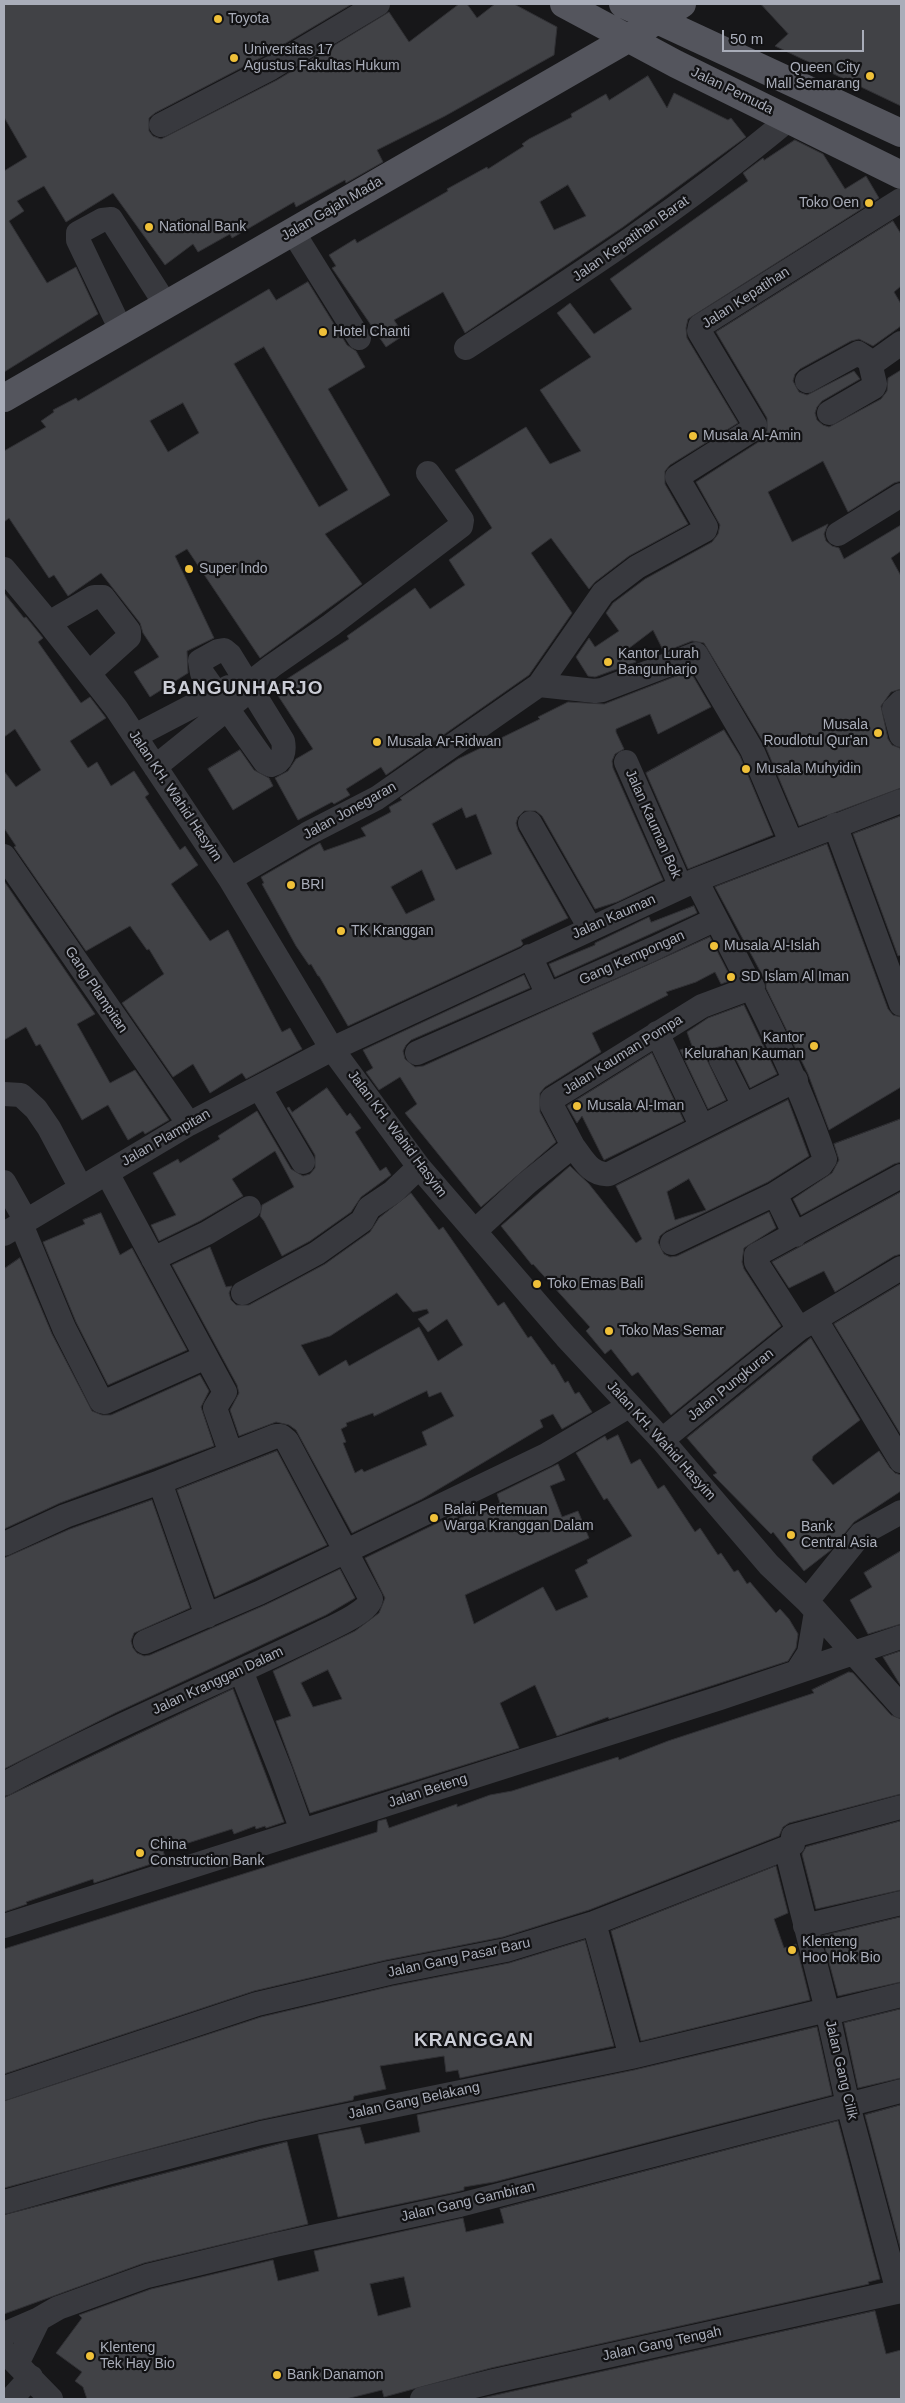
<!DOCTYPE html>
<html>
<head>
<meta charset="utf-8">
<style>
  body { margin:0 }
  #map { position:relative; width:905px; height:2403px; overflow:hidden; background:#171719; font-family:Arial,sans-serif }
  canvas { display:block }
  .frame { position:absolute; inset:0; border:5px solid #a9adb9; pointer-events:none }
  .scale { position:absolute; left:722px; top:30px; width:142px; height:22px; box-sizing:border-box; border:2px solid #a9adb9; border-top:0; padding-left:6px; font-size:15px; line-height:18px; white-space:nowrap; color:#a9adb9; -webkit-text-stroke:4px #121214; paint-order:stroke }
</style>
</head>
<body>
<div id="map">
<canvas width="905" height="2403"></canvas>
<div class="frame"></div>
<div class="scale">50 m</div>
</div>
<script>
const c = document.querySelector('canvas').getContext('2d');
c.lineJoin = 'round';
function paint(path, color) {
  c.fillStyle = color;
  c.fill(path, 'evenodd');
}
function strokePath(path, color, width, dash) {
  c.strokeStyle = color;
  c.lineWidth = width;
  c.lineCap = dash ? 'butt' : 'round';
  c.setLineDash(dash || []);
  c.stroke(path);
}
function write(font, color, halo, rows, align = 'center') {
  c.font = font + ' Arial,sans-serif';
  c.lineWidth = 4.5;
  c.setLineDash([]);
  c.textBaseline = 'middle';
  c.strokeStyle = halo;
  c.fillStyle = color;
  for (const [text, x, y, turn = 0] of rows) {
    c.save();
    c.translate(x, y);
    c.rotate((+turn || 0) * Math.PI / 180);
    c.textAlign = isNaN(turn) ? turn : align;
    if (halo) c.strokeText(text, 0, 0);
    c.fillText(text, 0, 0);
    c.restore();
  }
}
const building = new Path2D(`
  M4 4H352L264 56 155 113 149 118V131L153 136 161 139 277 80 389 12 409 42 459 4H467L477 18 495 4H514L557 27 554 55 445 116 377 150 383 162 346 183 345 180 296 207 294 202 232 238 230 234 198 252 193 244 165 265 113 193 66 222 44 186 17 201 24 211 9 221 47 283 76 267 98 314 4 372V171L27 157 4 117Z
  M761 4H901V106L775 46 788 34Z
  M648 76 667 108 674 93 728 120 731 118 746 137 623 227 465 333 443 292 394 320 404 335 386 347 332 268 336 266 329 255 355 239 357 243 448 191 447 189 487 167 488 169 524 146 522 144 529 139 572 117 571 114 606 94 609 100ZM568 185 586 216 554 230 540 202Z
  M795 140 823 154 845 189 866 176 879 198 688 319 686 328 687 338 738 423 670 465 665 471V484L688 524 629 556 595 582 589 589 551 538 531 553 572 613 529 675 386 775 381 767 346 789 350 795 334 804 332 802 298 820 275 778 288 771 296 759 313 749 273 688 349 639 347 636 415 588 430 609 465 585 449 560 492 528 455 470 526 427 550 464 581 451 540 390 591 357 557 313 570 303 594 334 632 309 610 279 748 181 743 173 763 158 764 160Z
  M893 221 901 234V286L894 292 901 304V326L873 346 859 339 851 341 800 369 795 374 793 381 799 392 807 395 854 371 860 379 822 401 817 407 815 413 817 420 823 425 829 427 881 399 887 391 888 378 901 370V481L894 483 848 512 823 461 768 492 792 542 828 524 824 534 826 541 832 546 839 548 844 559 901 525V551L891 558 901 576V689L891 692 881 706 888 739 892 745 900 748 901 753V788L799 826 764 743 704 643 692 641 664 652 653 630 628 649 636 662 595 677 588 676 576 657 589 638 595 647 619 631 606 613 613 603 645 579 712 542 718 534 720 525 696 482 760 441 767 431V418L716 332Z
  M308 282 347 345 356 351 365 367 328 389 390 495 325 534 362 584 260 658 187 549 175 556 214 638 187 651 188 673 150 697 134 672 159 657 143 633 140 623 101 573 68 596 54 575 49 578 9 518 4 522V451L46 427 41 421 54 412 53 410 76 398 78 401 269 289 276 300ZM264 347 348 490 319 507 234 364ZM183 403 199 433 168 452 150 421Z
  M4 593 24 618 26 617 39 633 43 638 38 642 81 703 90 697 106 718 70 741 88 768 97 762 111 786 134 771 149 794 145 797 180 850 185 846 198 865 171 884 210 941 228 930 282 1032 290 1028 302 1049 246 1079 242 1073 210 1093 193 1064 173 1077 122 1003 164 974 149 949 147 950 130 926 86 951 14 847 16 846 4 828V771L16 787 41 770 15 729 4 737Z
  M690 671 711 707 658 734 650 714 616 729V732L624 749 615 754 612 761 613 768 663 880 617 902 595 909 542 816 536 811H524L518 817 516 823 518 830 568 918 521 940 523 944 521 946 348 1026 319 976H318L311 964 309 965 296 946 262 884 264 883 261 877 320 843 324 851 366 836 361 828 391 812 389 807 402 800 400 798 458 759 540 719 538 717 568 702 604 704ZM462 808 466 818 476 814 492 854 456 870 432 824ZM422 870 435 900 406 914 391 887Z
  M724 730 740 756 773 835 688 869 646 773Z
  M240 750 254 770 269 778 273 786 233 810 208 769Z
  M901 816V955L898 956 853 834Z
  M827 844 888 1009 893 1015 901 1017V1087L829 1130 808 1074 766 988V982L715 887Z
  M4 881 95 1014 77 1024 110 1083 135 1070 169 1120 145 1134 143 1131 128 1140 108 1105 82 1120 40 1044 36 1046 26 1027 4 1040Z
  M694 906 697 913 555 977 549 964 595 945V943L649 917 651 922Z
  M710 937 732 980 721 984 715 972 696 982 666 992 668 995 592 1033 601 1052 545 1087 540 1093V1112L556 1142 481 1207 405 1113 417 1104 400 1077 379 1090 366 1072 373 1068 363 1050 524 975 530 988 411 1040 406 1045 403 1051 405 1059 415 1067 423 1066Z
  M744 1005 777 1074 750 1088 733 1053 722 1046 715 1048 709 1053 707 1060 726 1100 708 1109 680 1050 692 1046 687 1032 708 1018Z
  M652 1053 684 1121 604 1160 582 1116 577 1123 567 1106Z
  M327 1088 347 1116 350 1113 361 1128 355 1132 380 1171 386 1167 391 1175 361 1197 351 1212 310 1241 282 1256 264 1221 260 1216 262 1205 294 1187 275 1151 232 1179 243 1196 200 1221 159 1241 151 1225 176 1215 153 1173 178 1159 180 1163 220 1139 218 1136 257 1111 291 1169 303 1176 310 1174 315 1168V1155L287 1108 289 1107 292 1112Z
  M788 1100 809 1156 768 1182 666 1231 660 1236 658 1242 664 1254 670 1257 677 1256 769 1212 776 1228 744 1248 742 1262 744 1269 781 1326 671 1415 638 1372 632 1376 611 1349 605 1354 586 1331 590 1327 533 1264 532 1265 501 1226 570 1166 589 1184 636 1243 642 1239 616 1186ZM689 1179 706 1210 675 1220 667 1192Z
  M901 1119V1162L894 1164 801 1215 793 1199 832 1173 839 1160 834 1144Z
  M901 1192V1254L894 1256 835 1292 824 1271 789 1288 772 1262Z
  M411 1193 439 1230 443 1227 498 1306 504 1302 528 1338 531 1336 552 1365 554 1364 565 1383 568 1381 575 1394 579 1392 592 1412 562 1429 553 1414 540 1420 543 1427 422 1499 352 1533 296 1430 289 1425 276 1422 239 1436 230 1410 239 1393 237 1385 172 1265 210 1247 226 1287 232 1286 229 1293 231 1300 236 1305H249L325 1264 370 1232 379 1218ZM397 1293 413 1312 427 1309 429 1313 418 1319 428 1332 447 1319 463 1345 438 1361 419 1327 349 1366 346 1360 319 1376 301 1345 330 1336ZM427 1391 429 1397 441 1392 454 1416 422 1432 427 1445 364 1472 362 1469 355 1473 343 1443 346 1442 341 1429 347 1426 346 1423 373 1413 374 1416Z
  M101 1213 120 1255 132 1248 187 1350 108 1385 76 1322 43 1242 85 1224 83 1220Z
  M20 1258 52 1334 92 1411 102 1415H111L200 1375 209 1391 201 1407 214 1446 60 1503 4 1529V1269Z
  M901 1284V1435L834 1324Z
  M811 1338 860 1420 813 1456 812 1460 833 1485 879 1451 890 1468 895 1473 901 1475V1491L854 1522 831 1550 804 1571 773 1532 771 1534 713 1475 717 1473 687 1438Z
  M618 1435 631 1464 640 1459 658 1489 664 1485 695 1532 700 1528 718 1555 721 1553 734 1572 738 1570 747 1584 750 1582 776 1613 780 1609 789 1619 798 1634 796 1648 788 1661 609 1719 608 1717 557 1736 535 1685 500 1703 519 1748 310 1813 276 1721 291 1716 273 1671 355 1631 379 1613 385 1598 365 1558 456 1514 458 1519 500 1503 497 1494 558 1464 565 1480 550 1486 562 1517 578 1511 589 1538 465 1595 474 1624 543 1587 556 1611 588 1597 575 1570 588 1563 587 1560 632 1536 607 1498 604 1500 576 1453 605 1436 607 1440ZM328 1670 342 1699 313 1707 301 1683Z
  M277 1451 327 1545 215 1597 177 1490Z
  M152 1500 190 1608 134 1633 131 1641 133 1648 137 1653 144 1656 150 1655 265 1605 340 1569 355 1598 326 1615 115 1713 4 1769V1558L70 1529Z
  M901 1551V1624L868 1634 850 1600 872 1587 864 1573Z
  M901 1651V1686L883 1657Z
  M849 1672 853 1673 891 1715 901 1719V1794L789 1823 783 1827 779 1836 589 1910 503 1937 386 1960 254 1991 4 2074V1949L377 1832 378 1821 386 1819 389 1828 457 1804V1807L490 1795 512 1791 618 1757 619 1760 668 1741 814 1693 812 1690Z
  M233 1689 284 1822 266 1828 265 1826 256 1829 255 1826 234 1834 232 1829 163 1851 166 1859 94 1883 93 1879 26 1902 27 1904 4 1912V1798Z
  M901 1821V1890L816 1909 802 1854 806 1847Z
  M776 1866 788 1913 774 1919 784 1948 796 1944 810 2000 641 2041 611 1931Z
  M901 1917V1982L838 1996 822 1936Z
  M585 1940 614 2046 460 2078 458 2070 446 2072 444 2056 380 2066 386 2089 354 2096 353 2100 258 2120 4 2188V2101L261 2017 392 1986 509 1963Z
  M901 2009V2078L858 2088 844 2023Z
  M817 2027 832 2095 494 2182 464 2187V2190L456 2192 338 2217 318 2135 360 2127 365 2144 420 2132 417 2115 634 2070Z
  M901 2105V2251L865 2115Z
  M838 2121 880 2279 868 2282 869 2284 491 2368 384 2397 382 2390 346 2399H87L83 2387 75 2381 82 2372 56 2353 82 2318 79 2315 151 2289 273 2260 278 2281 319 2271 314 2251 463 2218 466 2232 504 2223 500 2209ZM404 2277 411 2307 378 2316 370 2284Z
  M287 2142 308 2224 144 2263 4 2314V2215Z
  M875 2311 886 2354 901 2350V2399H478Z`);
const minor = new Path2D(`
  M161 125 271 68 378 4
  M293 232 359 338
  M121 330 78 240V233L102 220 111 219 166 305
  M466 348C579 275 685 206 789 119
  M807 381 858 353 873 363
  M829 413 874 387 875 384 871 367 873 363 901 343
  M838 534 901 495
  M4 569 49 623 116 708 230 879 332 1049 419 1167 566 1337 662 1440 769 1565 807 1601 901 1706
  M49 623 94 597H103L129 631V637L89 673
  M224 650 230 655 283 741C285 751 283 762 271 765L265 762 202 673 200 661 218 651Z
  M539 685 595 691 602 690 696 654 752 750 791 842
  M901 702 894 709 901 735
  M135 736 229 687
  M626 762 681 887
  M155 767 227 709 250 690 254 680 272 666 331 625 461 526 462 520 428 473
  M530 823 590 928
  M835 825 901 1004
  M4 856 189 1124
  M230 879 307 834 377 798 539 685 603 593 637 567 705 530 706 527 677 477 753 429 755 425 699 331 700 326 901 200
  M696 880C743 972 792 1061 825 1159L821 1165 775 1194 795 1235
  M530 956 548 995
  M657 1033 702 1127
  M417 1053 655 948 716 919
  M721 1060 744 1106 796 1080
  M259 1087 303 1162
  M4 1094 21 1095 36 1109 49 1128 81 1188
  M573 1146C583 1159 591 1176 609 1174L744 1106
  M107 1173 225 1392 215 1408 231 1454
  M4 1182 26 1221
  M21 1224 64 1328 101 1401 105 1402 206 1357
  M475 1231 527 1183 573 1146 552 1106V1099L702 1006 753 987
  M4 1234 189 1124 332 1049 696 880 901 801
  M672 1243 775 1194
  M153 1259 207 1233 249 1208
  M243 1293 317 1253 362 1221 369 1208 393 1192 419 1167
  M816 1320 901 1461
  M799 1329 756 1262V1255L901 1176
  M662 1440 799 1329 901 1268
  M160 1482 207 1616
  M4 1544 65 1516 160 1482 276 1436H281L287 1441 371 1599C369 1612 331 1628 319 1634 214 1685 106 1729 4 1784
  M807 1601 861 1534 901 1512
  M145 1642 259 1593 546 1455 629 1406
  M798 1670 809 1653 816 1612
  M241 1671 281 1772 302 1831
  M786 1848 827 2010 848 2105 898 2292
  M594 1923 631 2057
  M4 1926 720 1698 901 1637
  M805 1926 901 1903
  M828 2013 901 1995
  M4 2088 257 2004 389 1973 506 1950 594 1923 786 1848 793 1844V1836L901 1807
  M4 2202 107 2173 261 2133 631 2057 827 2010
  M4 2334 39 2319 58 2308 147 2276 275 2245 460 2205 901 2091
  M4 2351 51 2399
  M17 2364 39 2319
  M11 2399 31 2377
  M422 2399 494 2381 901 2291`);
const major = new Path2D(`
  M564 4 676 64 901 175
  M623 4 901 133
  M4 398 629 38 682 4`);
const markers = [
  [218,19,5,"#efc039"],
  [234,58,5,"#efc039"],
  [870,76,5,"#efc039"],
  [869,203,5,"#efc039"],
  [149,227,5,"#efc039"],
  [323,332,5,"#efc039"],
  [693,436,5,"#efc039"],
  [189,569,5,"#efc039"],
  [608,662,5,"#efc039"],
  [878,733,5,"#efc039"],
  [377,742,5,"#efc039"],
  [746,769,5,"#efc039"],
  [291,885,5,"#efc039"],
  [341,931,5,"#efc039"],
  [714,946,5,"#efc039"],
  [731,977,5,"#efc039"],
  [814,1046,5,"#efc039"],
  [577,1106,5,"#efc039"],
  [537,1284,5,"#efc039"],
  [609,1331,5,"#efc039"],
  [434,1518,5,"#efc039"],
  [791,1535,5,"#efc039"],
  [140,1853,5,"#efc039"],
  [792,1950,5,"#efc039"],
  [90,2356,5,"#efc039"],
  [277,2375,5,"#efc039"]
];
const poiNames = [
  ["Toyota",228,19],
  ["Universitas 17",244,50],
  ["Agustus Fakultas Hukum",244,66],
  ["Queen City",860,68,"right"],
  ["Mall Semarang",860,84,"right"],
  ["Toko Oen",859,203,"right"],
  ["National Bank",159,227],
  ["Hotel Chanti",333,332],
  ["Musala Al-Amin",703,436],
  ["Super Indo",199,569],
  ["Kantor Lurah",618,654],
  ["Bangunharjo",618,670],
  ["Musala",868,725,"right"],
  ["Roudlotul Qur'an",868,741,"right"],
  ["Musala Ar-Ridwan",387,742],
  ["Musala Muhyidin",756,769],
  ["BRI",301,885],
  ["TK Kranggan",351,931],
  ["Musala Al-Islah",724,946],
  ["SD Islam Al Iman",741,977],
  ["Kantor",804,1038,"right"],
  ["Kelurahan Kauman",804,1054,"right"],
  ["Musala Al-Iman",587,1106],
  ["Toko Emas Bali",547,1284],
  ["Toko Mas Semar",619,1331],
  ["Balai Pertemuan",444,1510],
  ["Warga Kranggan Dalam",444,1526],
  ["Bank",801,1527],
  ["Central Asia",801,1543],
  ["China",150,1845],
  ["Construction Bank",150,1861],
  ["Klenteng",802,1942],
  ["Hoo Hok Bio",802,1958],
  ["Klenteng",100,2348],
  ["Tek Hay Bio",100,2364],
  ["Bank Danamon",287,2375]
];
const streetNames = [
  ["Jalan Pemuda",732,91,26],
  ["Jalan Gajah Mada",332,209,-30],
  ["Jalan Kepatihan Barat",631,239,-35],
  ["Jalan Kepatihan",746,298,-33],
  ["Jalan KH. Wahid Hasyim",175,796,56],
  ["Jalan Jonegaran",350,811,-29],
  ["Jalan Kauman Bok",653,824,66],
  ["Jalan Kauman",614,917,-24],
  ["Gang Kempongan",632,958,-24],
  ["Gang Plampitan",96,990,56],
  ["Jalan Kauman Pompa",623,1055,-32],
  ["Jalan KH. Wahid Hasyim",397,1134,53],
  ["Jalan Plampitan",166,1138,-30],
  ["Jalan Pungkuran",731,1385,-39],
  ["Jalan KH. Wahid Hasyim",661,1441,48],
  ["Jalan Kranggan Dalam",218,1681,-25],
  ["Jalan Beteng",428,1791,-18],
  ["Jalan Gang Pasar Baru",459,1958,-12],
  ["Jalan Gang Cilik",841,2070,77],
  ["Jalan Gang Belakang",414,2101,-12],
  ["Jalan Gang Gambiran",468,2202,-13],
  ["Jalan Gang Tengah",662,2344,-12]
];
const districtNames = [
  ["BANGUNHARJO",243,689],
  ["KRANGGAN",474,2041]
];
paint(building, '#414246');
strokePath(building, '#313135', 1);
strokePath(minor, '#38393e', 24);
strokePath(major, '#54555d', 28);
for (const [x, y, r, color] of markers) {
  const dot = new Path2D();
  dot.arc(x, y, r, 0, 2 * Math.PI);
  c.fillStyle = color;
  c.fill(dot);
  strokePath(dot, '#121214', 2);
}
write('14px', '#a9adb9', '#121214', poiNames, 'left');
write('14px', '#a9adb9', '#121214', streetNames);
c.letterSpacing = '1px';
write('bold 19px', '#caccd5', '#121214', districtNames);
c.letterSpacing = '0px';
</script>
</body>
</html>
